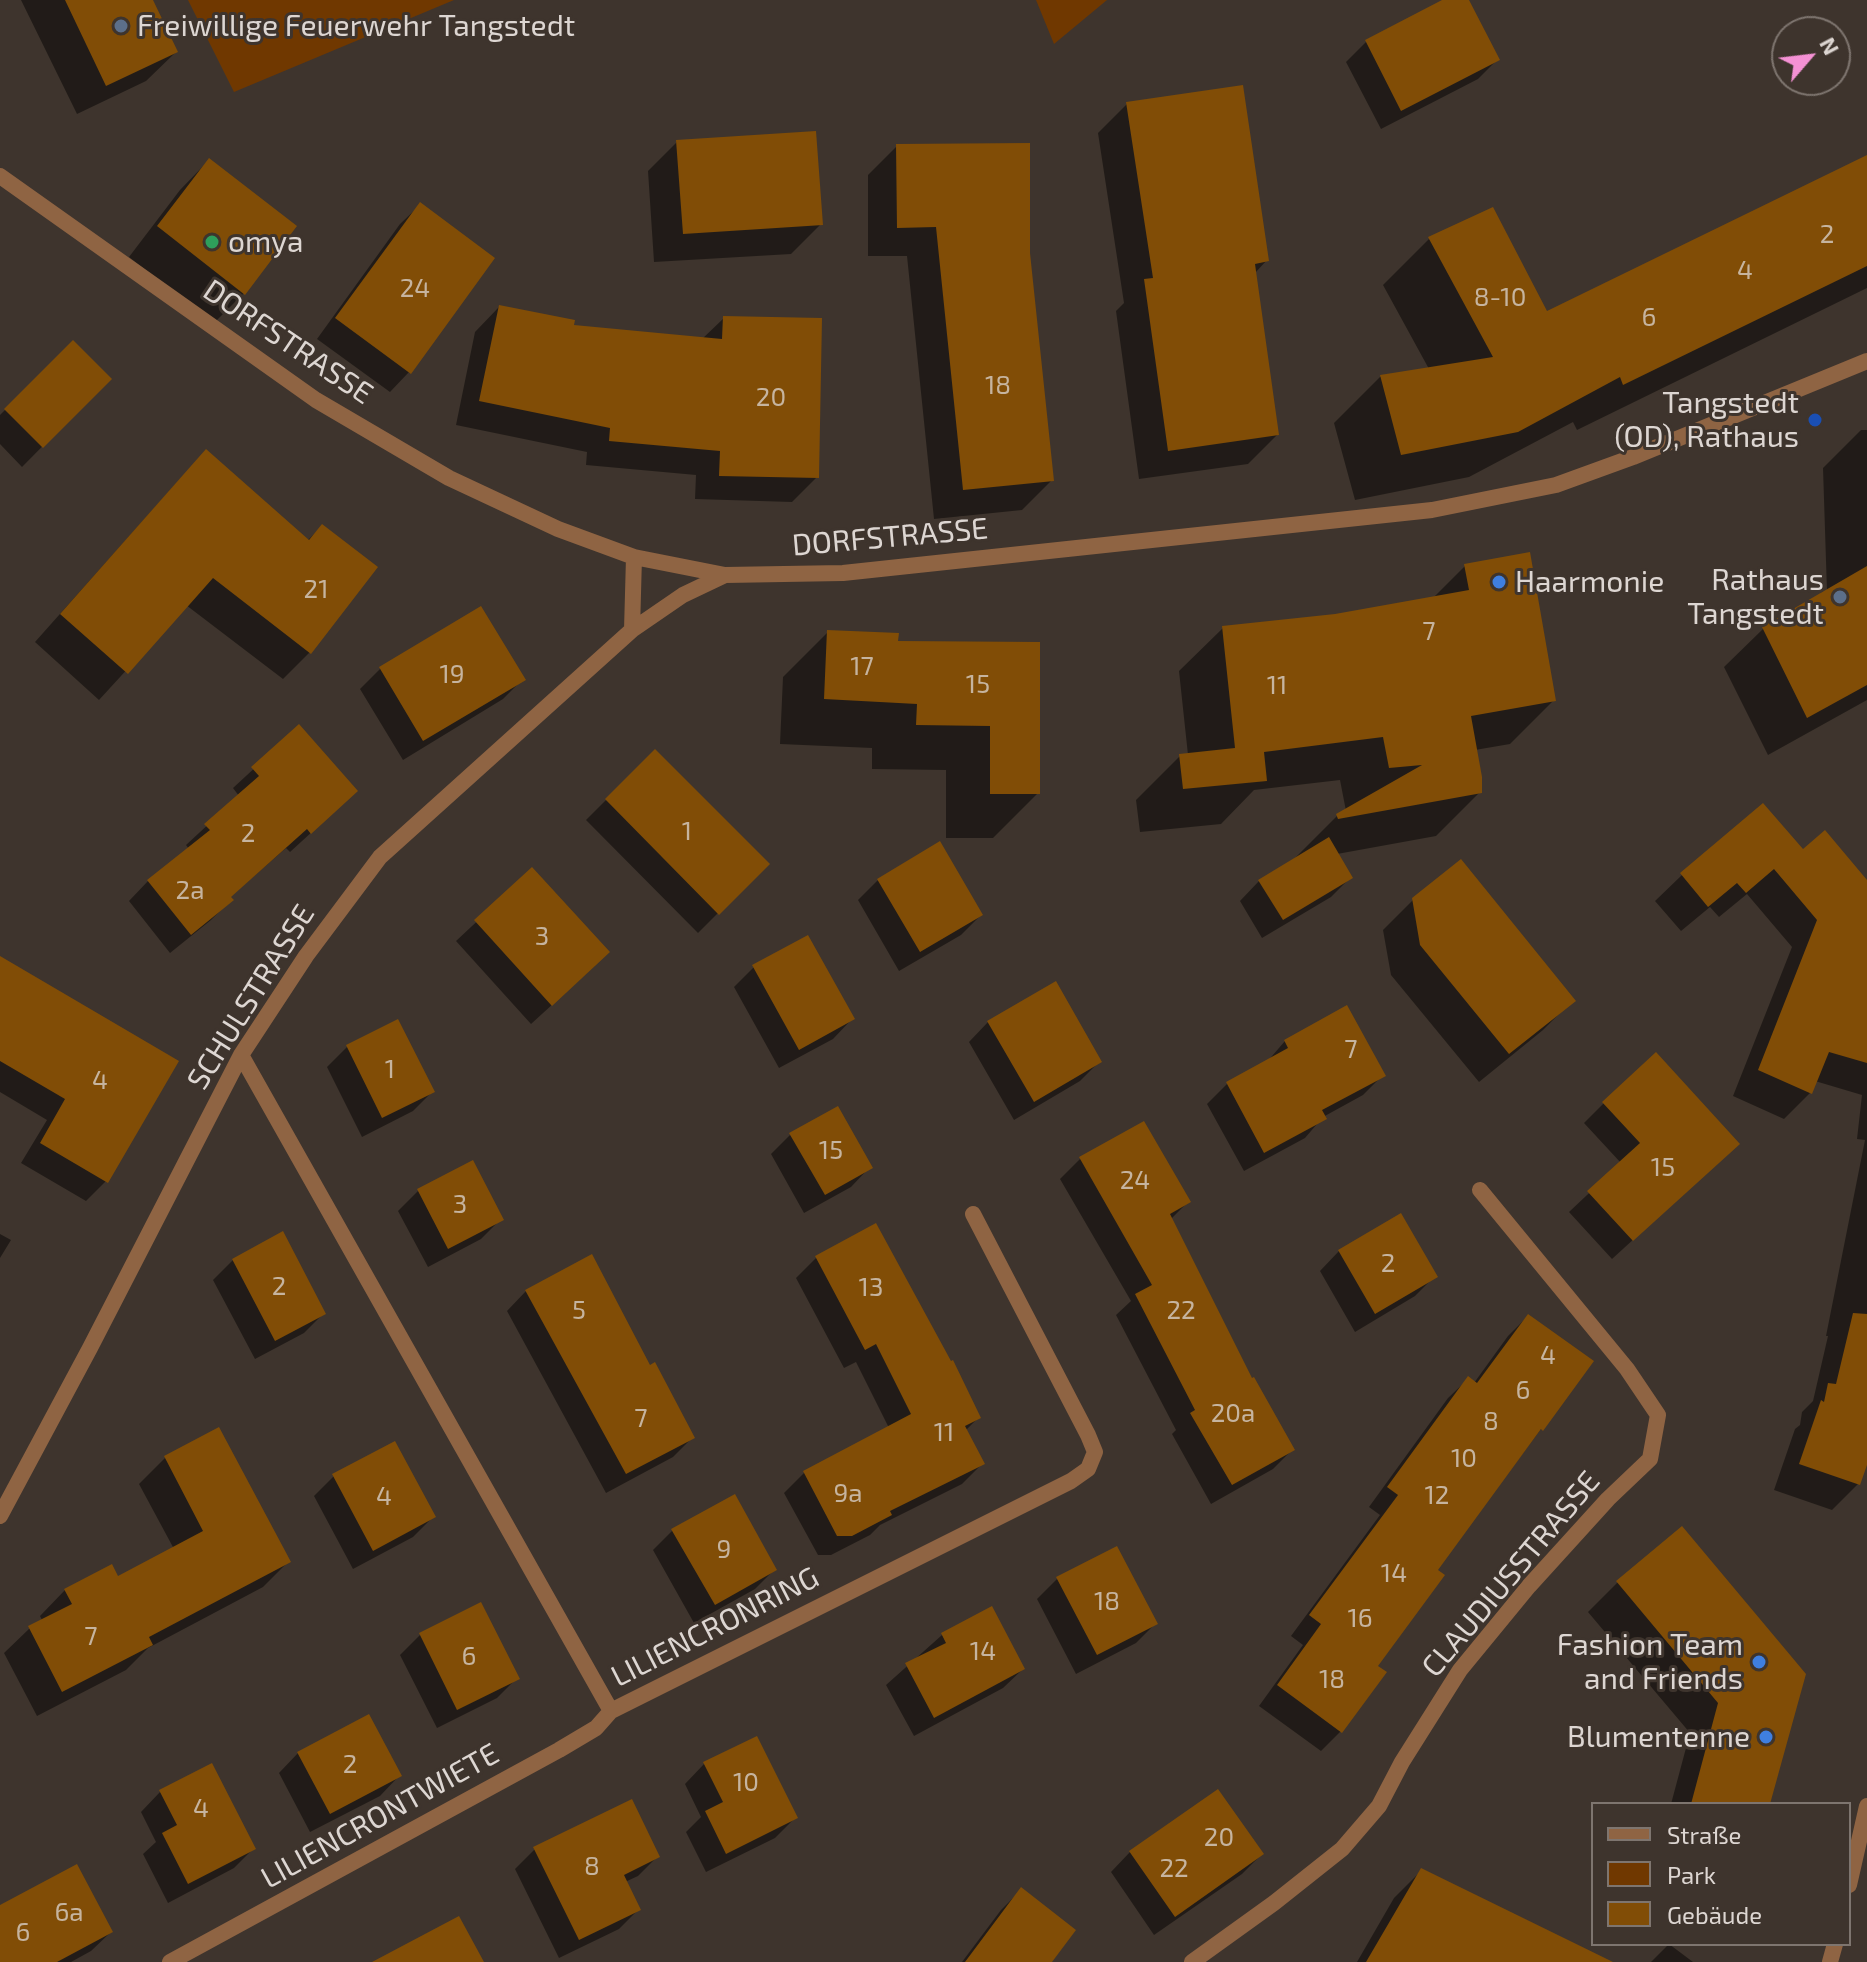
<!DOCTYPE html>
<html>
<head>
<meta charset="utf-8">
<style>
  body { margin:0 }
  #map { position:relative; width:1867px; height:1962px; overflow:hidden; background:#3e342d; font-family:"Exo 2",sans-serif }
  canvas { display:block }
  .legend { position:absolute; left:1591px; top:1802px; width:260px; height:144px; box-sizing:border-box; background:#3e342d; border:2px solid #7e756f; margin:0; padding:10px 14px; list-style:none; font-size:24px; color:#ddd6d2 }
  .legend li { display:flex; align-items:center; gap:16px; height:40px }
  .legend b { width:40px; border:2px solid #7e756f }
  .north { position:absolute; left:1771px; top:16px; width:80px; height:80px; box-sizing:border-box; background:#3e342d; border:2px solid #7e756f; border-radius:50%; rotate:62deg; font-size:22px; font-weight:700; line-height:32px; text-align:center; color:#ddd6d2 }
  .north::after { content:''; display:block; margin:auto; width:28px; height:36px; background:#f491d4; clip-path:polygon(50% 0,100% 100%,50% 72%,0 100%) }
</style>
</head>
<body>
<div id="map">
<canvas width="1867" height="1962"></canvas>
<ul class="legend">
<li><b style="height:10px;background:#8f6443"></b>Straße</li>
<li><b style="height:22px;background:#703800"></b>Park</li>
<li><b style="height:22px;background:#814d06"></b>Gebäude</li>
</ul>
<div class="north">N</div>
</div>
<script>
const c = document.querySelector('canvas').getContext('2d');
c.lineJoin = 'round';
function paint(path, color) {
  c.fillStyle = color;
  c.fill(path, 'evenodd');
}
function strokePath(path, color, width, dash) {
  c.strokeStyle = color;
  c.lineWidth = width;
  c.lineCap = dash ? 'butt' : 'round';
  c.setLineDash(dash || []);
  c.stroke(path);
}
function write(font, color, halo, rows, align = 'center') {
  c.font = font + ' "Exo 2",sans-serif';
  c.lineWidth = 6;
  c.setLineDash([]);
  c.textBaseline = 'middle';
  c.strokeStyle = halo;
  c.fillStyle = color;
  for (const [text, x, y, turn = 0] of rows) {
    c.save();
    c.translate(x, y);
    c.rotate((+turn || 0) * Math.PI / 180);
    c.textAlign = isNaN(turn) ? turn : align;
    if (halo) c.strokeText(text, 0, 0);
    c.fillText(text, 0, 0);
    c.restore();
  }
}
const green = new Path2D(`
  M188 0H454L234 92Z
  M1036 0H1107L1054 44Z`);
const shadow = new Path2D(`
  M21 0H151L176 52 146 81 77 114Z
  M1447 0H1467L1498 59 1478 79 1381 129 1346 62 1366 42Z
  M1127 104 1267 260 1255 273 1277 435 1248 464 1139 479 1116 311 1124 303 1098 133Z
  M677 142 821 224 791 254 654 262 648 171Z
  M897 146 1028 254 1052 480 1022 510 934 519 907 256H868V175Z
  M1867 157V288L1577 430 1573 422 1469 477 1355 500 1334 423 1380 377 1429 369 1383 285 1429 239 1546 314Z
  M209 160 244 293 214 323 129 257 180 190Z
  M420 205 409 372 390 392 317 339 400 224Z
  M499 307 571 327 702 339 724 318 817 477 792 502 695 499 696 475 586 465 587 452 456 425 475 332Z
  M73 342 109 379 22 467 0 444V415Z
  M1861 430H1867V700L1768 755 1724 667 1763 629 1827 592 1823 468Z
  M180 479 307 541 322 526 375 568 309 653 283 679 186 605 99 700 35 642Z
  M1465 566 1554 700 1510 744 1475 750 1480 792 1436 836 1337 854 1351 877 1331 897 1262 938 1240 901 1259 881 1293 860 1337 816 1346 811 1340 780 1254 790 1221 824 1140 832 1136 800 1180 756 1188 755 1179 671 1223 628 1335 616 1432 599Z
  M480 609 523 679 503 699 403 760 360 689 380 669Z
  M828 632 896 643 1038 644V793L993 838H946V770L872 769V748L780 744 783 677Z
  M299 727 336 810 290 852 286 848 229 898 231 900 211 920 170 953 129 901 148 881 189 849 186 845 239 796 233 788Z
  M655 751 767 864 698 933 586 820Z
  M1802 852 1867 884V1459L1858 1484 1832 1510 1774 1490 1795 1429 1800 1425 1802 1412 1813 1401 1828 1336H1826L1865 1140 1857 1139 1862 1095 1815 1081 1810 1093 1784 1119 1733 1096 1792 947 1747 894 1719 917 1710 907 1681 931 1655 901 1682 875Z
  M532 870 588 972 531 1024 456 941Z
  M878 880 981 915 961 935 899 971 858 900Z
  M1413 900 1573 1000 1543 1030 1479 1082 1391 975 1383 930Z
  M0 958 106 1181 86 1201 21 1163 47 1120 0 1092Z
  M754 967 852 1019 833 1039 779 1068 734 987Z
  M398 1021 432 1092 413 1111 362 1137 327 1067 347 1047Z
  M988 1022 1100 1061 1080 1081 1014 1120 969 1042Z
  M1285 1041 1383 1075 1363 1095 1323 1117 1305 1138 1244 1171 1207 1104 1227 1084 1266 1063Z
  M1604 1103 1717 1163 1612 1259 1569 1212 1621 1163 1584 1123Z
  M790 1135 870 1167 851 1187 804 1213 771 1154Z
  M1080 1159 1188 1202 1170 1220 1252 1381 1293 1449 1273 1469 1211 1504 1172 1434 1176 1430 1116 1315 1131 1301 1060 1179Z
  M418 1191 501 1219 481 1239 428 1267 398 1211Z
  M876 1226 979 1417 965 1431 982 1464 962 1484 880 1525 870 1535 831 1555H818L784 1493 804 1473 889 1428 856 1362 844 1368 796 1278 816 1258Z
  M0 1234 11 1240 0 1258Z
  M1339 1251 1435 1276 1415 1296 1355 1332 1320 1271Z
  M233 1260 324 1313 304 1333 255 1359 213 1280Z
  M526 1291 650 1368 693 1437 673 1457 606 1493 507 1311Z
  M1528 1316 1591 1362 1435 1571 1375 1667 1341 1731 1321 1751 1259 1706 1303 1645 1291 1636 1380 1515 1369 1507 1448 1398 1468 1379 1474 1383 1508 1336Z
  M219 1430 289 1561 263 1587 148 1648 126 1670 37 1716 4 1653 30 1628 42 1620 40 1616 65 1590 117 1579 174 1549 139 1484 165 1458Z
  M334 1476 433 1517 413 1537 353 1569 314 1496Z
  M1682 1529 1768 1804H1671L1690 1733 1588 1612 1617 1583Z
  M673 1530 774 1570 755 1589 694 1623 653 1550Z
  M1057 1579 1156 1623 1136 1643 1076 1674 1037 1599Z
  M480 1605 517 1678 497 1698 437 1728 400 1655 420 1635Z
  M942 1635 1023 1669 1003 1688 914 1736 886 1685Z
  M298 1753 399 1776 380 1796 310 1832 279 1773Z
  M704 1764 795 1818 775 1838 706 1872 686 1832 701 1817 685 1784Z
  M160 1792 254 1848 234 1868 168 1903 143 1854 156 1842 141 1812Z
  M535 1849 658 1856 638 1876 625 1882 638 1910 619 1929 559 1958 515 1869Z
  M1130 1852 1262 1854 1242 1874 1154 1935 1111 1872Z
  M1422 1870 1581 1962H1357L1394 1898Z
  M1021 1890 1049 1962H962L1001 1910Z
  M0 1907 111 1932 91 1951 71 1962H0Z
  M1669 1944 1693 1962H1651Z`);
const building = new Path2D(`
  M65 0H153L178 52 106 86Z
  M1442 0H1469L1500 60 1401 111 1365 40Z
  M1243 85 1269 261 1255 264 1279 435 1168 451 1144 279 1153 278 1126 102Z
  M816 131 823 225 683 234 676 140Z
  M1030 143V253L1054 481 963 490 936 227 897 228 896 144Z
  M1867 155V266L1623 385 1620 377 1518 432 1401 455 1380 375 1493 357 1428 237 1493 207 1547 311Z
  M209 158 297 226 245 295 157 226Z
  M420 202 495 258 411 374 335 318Z
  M499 305 575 320 574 325 722 339 723 316 822 318 819 478 719 476 720 451 609 441 610 428 479 401Z
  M73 340 112 379 43 448 4 409Z
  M206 449 309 540 322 524 378 567 311 654 213 578 128 674 60 614Z
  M1530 552 1556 701 1471 716 1482 777V793L1338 819 1336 814 1422 765 1389 768 1383 737 1264 752 1267 781 1183 789 1179 754 1235 748 1222 626 1335 614 1469 590 1464 564Z
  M1867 566V685L1807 718 1762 627Z
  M481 606 526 680 423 741 379 667Z
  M827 630 899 633 898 641 1040 642V794H990V726L916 725 917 704 824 699Z
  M299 724 358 791 311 834 307 829 231 897 234 900 191 935 147 880 210 830 204 824 259 776 251 767Z
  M655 749 770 864 719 915 605 799Z
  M1763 803 1803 849 1825 830 1867 880V1063L1829 1052 1812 1094 1758 1070 1817 920 1774 869 1746 893 1737 883 1708 907 1680 873Z
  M1329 837 1353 878 1283 920 1258 880Z
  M940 841 983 915 920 952 877 879Z
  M1461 859 1576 1001 1509 1054 1420 945 1412 898Z
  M532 867 610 952 552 1006 474 920Z
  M808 935 855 1019 799 1050 752 965Z
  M0 956 179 1061 108 1183 40 1143 65 1099 0 1061Z
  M1056 981 1102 1062 1034 1102 987 1021Z
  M1347 1005 1386 1076 1322 1110 1327 1119 1264 1153 1226 1082 1288 1048 1284 1040Z
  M398 1019 435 1092 382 1118 346 1045Z
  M1656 1052 1740 1144 1633 1241 1587 1191 1640 1143 1602 1102Z
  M838 1106 873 1168 825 1195 789 1133Z
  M1144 1121 1191 1202 1170 1214 1252 1378 1254 1377 1295 1450 1232 1485 1190 1413 1195 1410 1135 1294 1152 1285 1079 1157Z
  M473 1160 504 1220 448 1249 417 1189Z
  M1401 1213 1438 1277 1375 1314 1338 1250Z
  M876 1223 951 1361 953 1360 981 1418 965 1426 985 1464 890 1511 892 1515 852 1536H837L803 1471 911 1414 876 1344 865 1350 815 1256Z
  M283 1231 326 1314 275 1341 232 1259Z
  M592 1254 650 1365 655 1362 695 1438 626 1474 525 1290Z
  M1853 1313 1867 1314V1465L1860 1485 1799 1464 1821 1400 1824 1402 1828 1383 1836 1384Z
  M1528 1314 1594 1361 1543 1431 1541 1429 1438 1570 1445 1575 1378 1666 1387 1672 1342 1733 1277 1685 1321 1624 1309 1615 1398 1495 1387 1487 1468 1376 1477 1383Z
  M219 1427 291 1562 149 1637 153 1645 62 1692 28 1626 72 1604 64 1589 112 1564 118 1576 203 1531 164 1456Z
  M395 1441 436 1517 373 1551 332 1474Z
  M735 1494 777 1570 715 1605 671 1529Z
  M1682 1526 1806 1674 1770 1804H1691L1718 1703 1616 1581Z
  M1117 1546 1158 1624 1097 1655 1056 1577Z
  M481 1602 520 1679 457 1710 419 1633Z
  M992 1606 1025 1669 934 1718 905 1663 946 1643 941 1633Z
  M369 1714 402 1776 330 1814 297 1752Z
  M757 1736 798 1818 726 1854 705 1811 723 1802 703 1762Z
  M212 1763 256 1849 188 1884 162 1833 177 1825 159 1790Z
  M1218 1789 1264 1854 1175 1917 1129 1851Z
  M632 1799 660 1857 624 1875 641 1910 579 1940 533 1847Z
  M77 1864 113 1932 57 1962H0V1905Z
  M1421 1868 1613 1962H1366Z
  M1021 1887 1076 1930 1052 1962H965Z
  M459 1916 484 1962H372Z`);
const minor = new Path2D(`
  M0 176 316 400 449 478 558 529 634 557 725 575 843 573 1432 510 1556 485 1633 457 1867 361
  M632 630 634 557
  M241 1055 611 1711
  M0 1516 90 1348 241 1055 306 956 380 857 632 630 683 595 725 575
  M170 1962 559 1750 596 1728 611 1711 1071 1481 1088 1469 1095 1452 1088 1435 973 1214
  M1192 1962 1274 1903 1342 1849 1379 1806 1402 1762 1460 1670 1529 1586 1608 1499 1650 1459 1658 1415 1627 1369 1480 1190`);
const tertiary = new Path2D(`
  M1849 1885 1867 1806
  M1830 1962 1835 1944`);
const markers = [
  [121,26,8,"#5c6f8a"],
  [212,242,8,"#2e9e5b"],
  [1815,420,8,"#1a4fb4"],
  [1499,582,8,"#3f7fe0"],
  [1840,597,8,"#5c6f8a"],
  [1759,1662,8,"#3f7fe0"],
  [1766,1737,8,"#3f7fe0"]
];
const numberNames = [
  ["2",1827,234],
  ["4",1745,270],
  ["24",415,288],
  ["8-10",1500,297],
  ["6",1649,317],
  ["18",998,385],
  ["20",771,397],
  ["21",316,589],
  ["7",1429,631],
  ["17",862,666],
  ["19",452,674],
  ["15",978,684],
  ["11",1277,685],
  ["1",687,831],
  ["2",248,833],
  ["2a",190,890],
  ["3",542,936],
  ["7",1351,1049],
  ["1",390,1069],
  ["4",100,1080],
  ["15",831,1150],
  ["15",1663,1167],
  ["24",1135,1180],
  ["3",460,1204],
  ["2",1388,1263],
  ["2",279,1286],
  ["13",871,1287],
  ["5",579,1310],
  ["22",1181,1310],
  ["4",1548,1355],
  ["6",1523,1390],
  ["20a",1233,1413],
  ["7",641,1418],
  ["8",1491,1421],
  ["11",944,1432],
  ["10",1464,1458],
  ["9a",848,1493],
  ["12",1437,1495],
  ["4",384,1496],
  ["9",724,1549],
  ["14",1394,1573],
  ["18",1107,1601],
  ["16",1360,1618],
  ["7",91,1636],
  ["14",983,1651],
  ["6",469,1656],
  ["18",1332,1679],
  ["2",350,1764],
  ["10",746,1782],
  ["4",201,1808],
  ["20",1219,1837],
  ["8",592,1866],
  ["22",1174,1868],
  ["6a",69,1912],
  ["6",23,1932]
];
const poiNames = [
  ["Freiwillige Feuerwehr Tangstedt",137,26,"left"],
  ["omya",228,242,"left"],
  ["Tangstedt",1799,403],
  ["(OD), Rathaus",1799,437],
  ["Rathaus",1824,580],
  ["Tangstedt",1824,614],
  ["Haarmonie",1515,582,"left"],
  ["Fashion Team",1743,1645],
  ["and Friends",1743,1679],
  ["Blumentenne",1750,1737]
];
const streetNames = [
  ["DORFSTRASSE",288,342,34],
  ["DORFSTRASSE",890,537,-5],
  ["SCHULSTRASSE",251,997,-58],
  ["CLAUDIUSSTRASSE",1511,1574,-50],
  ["LILIENCRONRING",715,1627,-27],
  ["LILIENCRONTWIETE",380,1816,-29]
];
paint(green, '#703800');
paint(shadow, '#0007');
paint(building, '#814d06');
strokePath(minor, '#8f6443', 16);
strokePath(tertiary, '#8f6443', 16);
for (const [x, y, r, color] of markers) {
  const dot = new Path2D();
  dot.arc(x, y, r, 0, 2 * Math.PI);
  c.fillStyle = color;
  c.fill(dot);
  strokePath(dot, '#3e342d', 3);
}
write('26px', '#c6b49f', null, numberNames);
write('30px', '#ddd6d2', '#3e342d', poiNames, 'right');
write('30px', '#ddd6d2', '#3e342d', streetNames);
</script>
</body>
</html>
